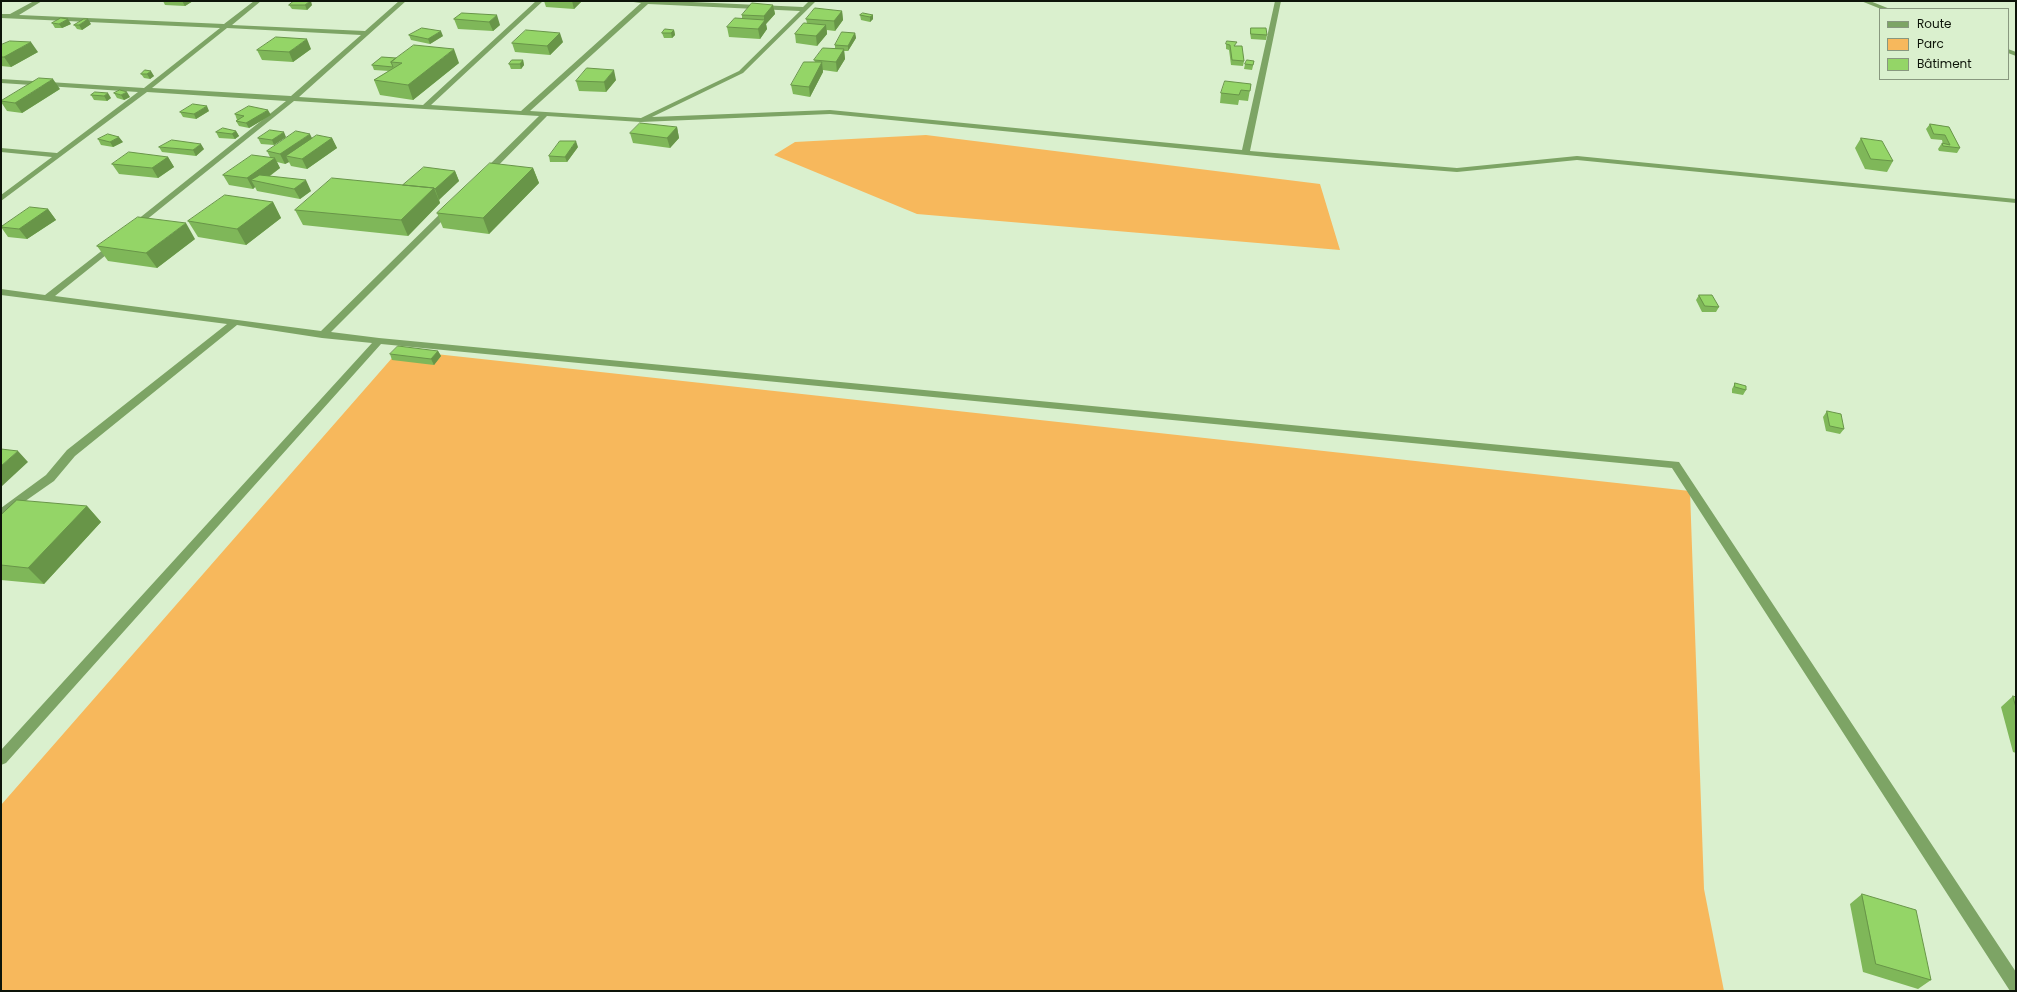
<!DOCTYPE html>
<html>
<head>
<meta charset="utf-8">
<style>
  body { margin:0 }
  #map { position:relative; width:2017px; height:992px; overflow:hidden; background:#daf0ce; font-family:Poppins,sans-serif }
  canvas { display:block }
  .frame { position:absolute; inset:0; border:2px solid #0d1409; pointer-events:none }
  .legend { position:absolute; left:1879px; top:8px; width:130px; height:72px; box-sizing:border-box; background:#daf0ce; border:1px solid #88987f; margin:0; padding:5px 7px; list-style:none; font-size:12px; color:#0d1409 }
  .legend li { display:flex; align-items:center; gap:8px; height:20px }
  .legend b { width:20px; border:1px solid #88987f }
</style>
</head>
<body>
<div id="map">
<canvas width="2017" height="992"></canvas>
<div class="frame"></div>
<ul class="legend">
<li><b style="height:5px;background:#7da465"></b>Route</li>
<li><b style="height:11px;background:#f7b85c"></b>Parc</li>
<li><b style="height:11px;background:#94d567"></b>Bâtiment</li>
</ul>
</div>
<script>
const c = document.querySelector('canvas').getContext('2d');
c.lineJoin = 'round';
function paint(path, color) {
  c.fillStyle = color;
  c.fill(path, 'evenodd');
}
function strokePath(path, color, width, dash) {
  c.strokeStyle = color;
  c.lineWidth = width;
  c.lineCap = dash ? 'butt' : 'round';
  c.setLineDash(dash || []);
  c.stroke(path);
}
const green = new Path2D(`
  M926 135 1320 184 1340 250 917 214 774 155 795 142Z
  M399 350 1690 491 1704 889 1724 991H1V805Z`);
const minor = new Path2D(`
  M34 1H42L19 15 224 24 254 1H261L232 25 365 31 399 1H406L299 97 423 105 536 1H543L431 105 521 111 641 3 626 1H670L803 7 809 1H816L743 73 652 117 830 110 1242 150 1275 1H1281L1250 151 1457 168 1577 156 2016 199V203L1577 160 1457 172 1277 158 830 114 641 122 547 116 488 176H482V172L539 116 294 101 135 229 131 226 132 224 286 101 147 92 1 201V195L52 157 1 152V148L57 153 138 92 1 83V79L144 88 220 28 1 18V14H10ZM648 4 800 11 739 71 641 118 530 111ZM227 28 361 35 291 96 152 88Z
  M1861 1H1870L1890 9H1881Z
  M2008 49 2016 52V56L2008 53Z
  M447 207H450L454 209 331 332 379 338 1679 462 2016 972V991H2010L1672 468 381 344 6 763 1 765V750L372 343 322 338 237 325 75 456 54 481 1 518V508L46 475 67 450 227 324 1 295V289L45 295 113 242 116 243V247L55 296 321 331Z`);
const wall = new Path2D(`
  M163 1H193L185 6 165 5Z
  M544 1H582L574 9 546 7Z
  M289 5H312L307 10 292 9Z
  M773 5 775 14 766 24 767 29 760 39 729 37 727 27 742 18V15Z
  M842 11 843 20 835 31 827 30V34L817 46 796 43 795 34 807 23 806 19Z
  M462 13 500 25 493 31 458 29 454 19Z
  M860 15H873V19L870 22 861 20Z
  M52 23 71 24 62 28H55Z
  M91 24 82 30 77 29 74 25Z
  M1251 28 1267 35 1266 40 1251 39 1250 32Z
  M674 30 675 35 672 38H664L662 33Z
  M855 33 856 38 848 51H844L845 59 837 72 823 70V72L810 97 793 94 791 85 815 62 814 60 835 49V45Z
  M409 35 443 36 430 44 411 40Z
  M563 42 550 55 515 52 512 43Z
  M1226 44 1236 46 1244 61 1243 66 1231 65 1229 50 1226 49Z
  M1 45 38 52 11 67 1 66Z
  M311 49 293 62 262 60 257 50Z
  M382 57 459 63 413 100 380 95 374 80 389 71 374 70 372 65Z
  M523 60 524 65 521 69H511L509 64Z
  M1254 61 1253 66 1252 70 1244 69 1245 64Z
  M145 70 154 76 150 79 144 78 141 74Z
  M616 80 606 92 579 91 576 81Z
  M1251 84 1248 101 1239 100 1238 105 1220 103 1221 93Z
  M60 89 22 113 7 111 1 102V101Z
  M95 92 111 98 107 101 94 100 91 95Z
  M114 93 130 97 124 100 117 98Z
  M209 111 196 119 183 117 180 112Z
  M235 114 271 115 249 128 239 126 236 121 238 120H237Z
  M1930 124 1949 127 1960 148 1957 153 1939 151 1938 149 1942 143 1943 144 1942 140 1931 139 1926 129Z
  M677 127 679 138 670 148 633 143 630 133Z
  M236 131 239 136 235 139 219 138 216 132Z
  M286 137 274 145 261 144 258 138Z
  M312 138H332L337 148 307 169 291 166 289 162 285 164 277 162 280 168 270 176 311 191 300 199 257 191 255 187 253 189 229 185 223 175 270 157 267 151Z
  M1861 138 1893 161 1887 172 1865 169 1855 148Z
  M98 139 123 142 113 147 101 145Z
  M159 147 204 149 196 156 162 152Z
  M578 147 567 162H550L549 156Z
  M168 157 174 167 158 178 119 174 112 164Z
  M533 168 539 183 489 234 443 228 437 213Z
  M455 171 459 181 439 199 440 203 408 236 303 225 295 210 403 185Z
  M273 202 281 218 246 245 198 237 188 221Z
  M48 209 56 220 27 239 8 237 1 227V226Z
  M195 239 157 268 108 261 97 246Z
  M1699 295 1719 307 1716 312H1702L1696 300Z
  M438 351 441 356 434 365 392 360 390 354Z
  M1735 383 1746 390 1743 395 1732 393V389Z
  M1827 411 1844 429 1840 434 1826 431 1823 417Z
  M87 506 101 522 44 584 1 580V515Z
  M2013 696 2016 697V753L2013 752 2001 707Z
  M1862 894 1931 980 1918 989 1863 972 1850 904Z`);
const shadedWall = new Path2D(`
  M182 1H193L185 6Z
  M310 1H311L312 5 307 10 305 5Z
  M572 1H582L574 9Z
  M773 5 775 14 766 24 767 29 760 39 758 29 764 21V16Z
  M842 11 843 20 835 31 834 21Z
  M497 15 500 25 493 31 489 22Z
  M873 15V19L870 22V17Z
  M68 19 71 24 62 28 59 24Z
  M88 19 91 24 82 30 79 25Z
  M826 25 827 34 817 46 816 36Z
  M674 30 675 35 672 38 671 33Z
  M441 31 443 36 430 44 428 39Z
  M560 33 563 42 550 55 547 46Z
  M855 33 856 38 848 51V46Z
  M307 39 311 49 293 62 289 52Z
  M31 42 38 52 11 67 4 57Z
  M454 49 459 63 413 100 408 85Z
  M844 49 845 59 837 72 836 62Z
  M523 60 524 65 521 69 520 64Z
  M822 62 823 72 810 97 809 87Z
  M614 70 616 80 606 92 604 82Z
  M151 71 154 76 150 79 147 74Z
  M53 79 60 89 22 113 15 103Z
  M127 92 130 97 124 100 121 95Z
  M108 93 111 98 107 101 104 96Z
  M207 106 209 111 196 119 194 114Z
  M268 110 271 115 249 128 246 123Z
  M677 127 679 138 670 148 667 138Z
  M236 131 239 136 235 139 232 134Z
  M284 132 286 137 274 145 272 140Z
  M310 134 315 144 286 156 289 162 285 164 280 154Z
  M119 137 123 142 113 147 110 142Z
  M332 138 337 148 307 169 302 159Z
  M576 141 578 147 567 162 565 157Z
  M201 144 204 149 196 156 193 150Z
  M168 157 174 167 158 178 152 168Z
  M275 158 280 168 261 182 251 180 255 187 253 189 247 178Z
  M533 168 539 183 489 234 483 218Z
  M455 171 459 181 439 200 435 189Z
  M306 180 311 191 300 199 294 189Z
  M434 188 440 203 408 236 401 220Z
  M273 202 281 218 246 245 237 229Z
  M48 209 56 220 27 239 19 229Z
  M186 223 195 239 157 268 146 253Z
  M438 351 441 356 434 365 431 359Z
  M18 451 28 462 1 487V466Z
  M87 506 101 522 44 584 28 568Z`);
const building = new Path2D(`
  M294 1H310L305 5H289Z
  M752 3 773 5 764 16 742 15Z
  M815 8 842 11 834 21 806 19Z
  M462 13 497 15 489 22 454 19Z
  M863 13 873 15 870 17 860 15Z
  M61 18 68 19 59 24 52 23Z
  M735 18 765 20 758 29 727 27Z
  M84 19H88L79 25H74Z
  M804 23 826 25 816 36 795 34Z
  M422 28 441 31 428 39 409 35Z
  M1251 28H1266L1267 35 1251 34Z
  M665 29 674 30 671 33H662Z
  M526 30 560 33 547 46 512 43Z
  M842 32 855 33 848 46 835 45Z
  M276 37 307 39 289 52 257 50Z
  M10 41 31 42 4 57H1V45Z
  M1227 41 1237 42 1234 46H1242L1244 61 1232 60 1230 45 1226 44Z
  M414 45 454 49 408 85 374 80 402 63 391 62Z
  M823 48 844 49 836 62 814 60Z
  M382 57 396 58 391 62 393 67 372 65Z
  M512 60H523L520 64H509Z
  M1247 60 1254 61 1253 65 1245 64Z
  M804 62H822L809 87 791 85Z
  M587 68 614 70 604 82 576 81Z
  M145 70 151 71 147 74H141Z
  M39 78 53 79 15 103 1 101Z
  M1225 81 1251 84 1250 91 1241 90 1239 95 1221 93Z
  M120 90 127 92 121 95 114 93Z
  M95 92 108 93 104 96 91 95Z
  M193 104 207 106 194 114 180 112Z
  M249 106 268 110 246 123 236 121 244 116 235 114Z
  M640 123 677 127 667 138 630 133Z
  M1930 124 1949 127 1960 148 1943 146 1942 143 1950 145 1945 135 1934 134Z
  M223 128 236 131 232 134 216 132Z
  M270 130 284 132 272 140 258 138Z
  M296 131 310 134 280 154 267 151Z
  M108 134 119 137 110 142 98 139Z
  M317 135 332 138 302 159 286 156Z
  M1861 138 1882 141 1893 161 1871 159Z
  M172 140 201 144 193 150 159 147Z
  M560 141H576L565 157 549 156Z
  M129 152 168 157 152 168 112 164Z
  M252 155 275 158 247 178 223 175Z
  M490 163 533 168 483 218 437 213Z
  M424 167 455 171 435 189 434 188 403 185Z
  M260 175 306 180 294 189 251 180Z
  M332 178 434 188 401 220 295 210Z
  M225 195 273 202 237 229 188 221Z
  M30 207 48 209 19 229 1 227Z
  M138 217 186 223 146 253 97 246Z
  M1699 295H1712L1719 307 1705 306Z
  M398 346 438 351 431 359 390 354Z
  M1735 383 1746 386V390L1735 387Z
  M1827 411 1841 414 1844 429 1830 426Z
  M1 449 18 451 1 466Z
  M17 500 87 506 28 568 1 565V515Z
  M2013 696 2016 697V707Z
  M1862 894 1916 910 1931 980 1876 964Z`);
paint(green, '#f7b85c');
paint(minor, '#7da465');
paint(wall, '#7fb759');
paint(shadedWall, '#689548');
paint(building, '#94d567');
strokePath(building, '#689548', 1);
</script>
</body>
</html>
